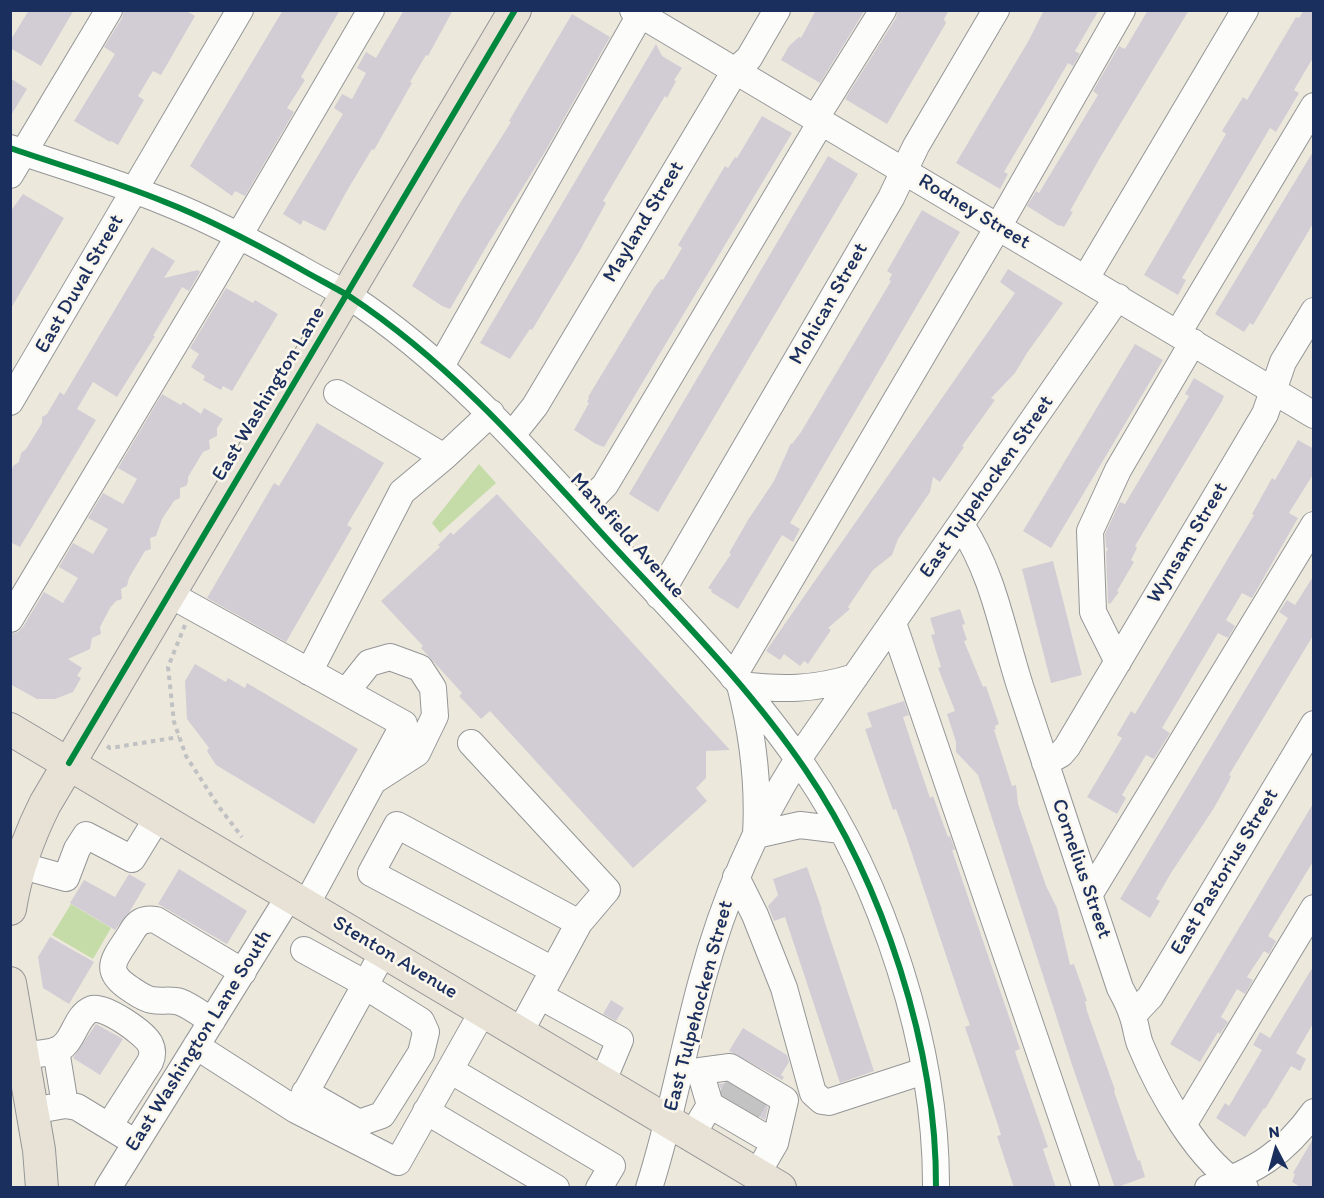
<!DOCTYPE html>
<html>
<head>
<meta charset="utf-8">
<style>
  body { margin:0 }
  #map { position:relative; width:1324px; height:1198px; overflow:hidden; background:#ede8dc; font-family:Itim,sans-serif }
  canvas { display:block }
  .frame { position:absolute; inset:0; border:12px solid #1b2f5e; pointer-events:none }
  .north { position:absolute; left:1246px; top:1120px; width:60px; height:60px; -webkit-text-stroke:4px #fbf7ec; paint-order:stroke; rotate:354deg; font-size:16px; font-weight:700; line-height:24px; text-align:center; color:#1b2f5e }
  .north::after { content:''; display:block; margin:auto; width:21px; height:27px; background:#1b2f5e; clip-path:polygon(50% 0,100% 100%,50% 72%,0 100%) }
</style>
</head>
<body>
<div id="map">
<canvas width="1324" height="1198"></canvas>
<div class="frame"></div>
<div class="north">N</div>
</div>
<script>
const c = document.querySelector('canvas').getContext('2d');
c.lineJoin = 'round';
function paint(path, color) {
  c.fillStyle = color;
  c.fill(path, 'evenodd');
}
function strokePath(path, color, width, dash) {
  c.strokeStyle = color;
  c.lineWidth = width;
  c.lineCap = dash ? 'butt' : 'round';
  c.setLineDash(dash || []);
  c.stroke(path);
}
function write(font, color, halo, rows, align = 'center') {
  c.font = font + ' Itim,sans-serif';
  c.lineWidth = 5;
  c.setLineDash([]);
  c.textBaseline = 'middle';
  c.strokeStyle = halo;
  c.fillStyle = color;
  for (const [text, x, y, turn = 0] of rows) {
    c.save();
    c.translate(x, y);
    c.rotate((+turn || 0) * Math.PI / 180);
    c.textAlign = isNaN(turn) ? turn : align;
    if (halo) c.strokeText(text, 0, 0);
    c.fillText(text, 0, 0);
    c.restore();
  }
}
const green = new Path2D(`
  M479 464 496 483 440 533 432 523Z
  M71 904 111 928 93 959 52 935Z`);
const building = new Path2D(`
  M29 10H74L41 66 10 48V41Z
  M124 10H185L195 16 161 75 153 71 138 96 144 100 118 145 111 141 110 142 74 121 115 54 104 47 122 18Z
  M283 10H340L301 77 305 80 287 108 294 112 245 196 235 191 232 196 190 166Z
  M404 10H453L428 56 426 55 410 82 412 83 374 150 372 149 348 189 325 231 303 220 301 225 283 214 343 114 334 108 342 94 352 99 366 73 357 68 366 52 376 58Z
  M816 10H865L820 83 781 60 789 46 799 37 801 38Z
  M898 10H949L944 19 946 23 887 124 845 99 896 18Z
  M1044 10H1099L1075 51 1080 54 1073 66 1068 63 1004 172 1008 174 1000 189 956 163 1029 40Z
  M1148 10H1189L1101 156 1070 211 1073 212 1064 227 1060 225 1059 226 1027 206 1036 191 1039 193 1098 95 1093 91 1119 46 1125 49Z
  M1304 10H1314V56L1294 90 1299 93 1276 132 1270 128 1182 278 1186 280 1178 295 1144 275 1226 134 1222 131 1243 97 1247 100 1296 17 1299 18Z
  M572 14 610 37 546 150 489 242 450 309 442 306 412 286 460 203 511 122 509 121Z
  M656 44 662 56 682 68 674 80 676 81 667 98 665 96 653 116 603 201 606 203 579 252 532 330 530 329 510 359 480 343Z
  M10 78 27 89 10 117Z
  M762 116 792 133 604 447 596 444 574 430 589 403 587 402 589 398 588 397 654 288 661 279 663 280 682 248 678 245 725 166 728 168 735 157 737 158Z
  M1314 150V222L1253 325 1250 323 1244 332 1215 314Z
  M828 156 858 174 658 512 629 494Z
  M23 194 64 218 10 310V212Z
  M922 210 960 232 790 523 800 529 793 542 782 535 738 609 711 592 712 590 708 588 731 554 729 553 748 520 774 481 791 443 792 444 801 432 891 281 889 280 892 274 887 271Z
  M152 247 175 261 164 278 198 270 200 272 189 291 182 287 153 336H155L117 397 93 382 77 409 96 420 20 547 10 542V475L13 466 19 462 21 453 26 449 42 423V417L47 414 60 392 64 395Z
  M1008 269 1063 303 1027 353 1015 373 991 398 995 400 962 446 964 447 940 482 933 477 930 492 898 539 892 555 873 570 848 607 850 609 828 628 831 630 808 664 804 661 800 666 784 654 780 660 766 651 1015 293 1000 282Z
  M226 288 253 303 255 300 278 314 232 391 223 386 221 390 203 380 205 376 191 367 199 354 190 348Z
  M1135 344 1163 360 1051 548 1023 531Z
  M1194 378 1224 396 1222 401 1135 546 1137 548 1131 560 1134 562 1117 591 1119 592 1110 604 1108 603 1106 552 1108 549 1106 547 1105 534 1120 502 1125 504 1189 396 1185 394Z
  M162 394 181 405 183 402 201 414 204 408 223 419 217 428V436L209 440 210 449 203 452 188 477V482L186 486 180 488V498L174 501 162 519 156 536 150 538 151 549 145 551 129 578 127 586 121 589 122 599 116 601 110 608 100 627 101 634 92 638 90 649 68 659 82 668 77 676 81 678 73 692 55 699H37L10 684V634L18 632 23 627 44 592 63 603 78 578 59 567 73 543 93 554 108 529 88 518 103 493 123 504 137 479 118 468Z
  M317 423 384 463 347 525 352 528 286 642 207 598 274 483 279 486Z
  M1298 440 1314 449V473L1289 513 1298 518 1252 598 1242 593 1226 620 1235 626 1228 638 1218 633 1162 728 1170 733 1154 759 1146 755 1122 795 1126 798 1117 814 1087 797 1122 738 1117 735 1131 711 1135 714 1254 515 1252 514 1272 478 1275 480Z
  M497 494 730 750 706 751V778L696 788 707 801 633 868 490 711 481 719 459 696 462 693 421 648 423 646 381 601 440 547 438 545 451 532 453 535Z
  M1053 561 1082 675 1051 683 1022 569Z
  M1314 575V634L1229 775 1231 776 1229 781 1214 808 1171 873 1156 899 1160 901 1150 918 1120 899 1288 618 1279 612 1287 600 1295 605Z
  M960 609 965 624 962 625 967 640 964 641 983 687 986 686 999 724 995 726 996 729 994 730 1012 786 1016 785 1018 804 1046 886 1057 908 1070 965 1074 964 1087 1001H1085L1087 1011 1115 1090 1114 1091 1138 1161 1140 1160 1145 1177 1115 1188 1073 1068 978 775 956 752V742L947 714 955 711 938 668 941 667 931 635 935 634 930 618Z
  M195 664 226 682 228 678 245 688 247 683 358 749 314 824 216 765 207 751 209 748 187 719 185 681Z
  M904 701 909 715 903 717 916 757 930 798 933 796 948 837 950 836 955 850H952L1020 1049 1015 1051 1016 1055 1048 1147 1043 1149 1056 1188H1014L997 1136 1001 1135 997 1122 965 1027 970 1025 965 1012 906 836 896 809 893 810 865 729 872 727 867 713Z
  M1314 802V860L1268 936 1276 941 1269 954 1264 951 1247 977 1253 980 1245 994 1237 989 1221 1017 1228 1022 1220 1034 1218 1032 1200 1062 1170 1044Z
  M807 867 822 910H821L826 926 874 1071 840 1083 785 917 774 921 768 906 778 895 773 879Z
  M179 869 247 911 227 944 158 904Z
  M129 874 146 884 130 911 115 930 70 903 84 880 115 897Z
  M50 937 94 962 69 1004 43 988 38 957Z
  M1314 965V1022L1296 1053 1306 1059 1300 1071 1291 1066 1265 1109 1264 1108 1245 1137 1216 1118 1225 1103 1229 1106 1262 1050 1253 1045 1260 1032 1270 1038Z
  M611 1000 624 1008 616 1021 603 1014Z
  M96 1024 123 1039 100 1075 73 1058Z
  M743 1028 787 1055 789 1062 781 1075 784 1077 782 1080 729 1051Z
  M727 1083 768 1107 765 1120 723 1095 719 1084Z
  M1314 1137V1188H1302L1292 1182 1295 1174 1293 1173Z`);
const minorTunnel = new Path2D(`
  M728 1104 740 1083
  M745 1115 758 1094`);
const path = new Path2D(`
  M185 625 168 667 174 722 186 756 219 807 242 837
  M107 746 110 748 179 737`);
const minor = new Path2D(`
  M633 10 1314 415
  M815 119 883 10
  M10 148C62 166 114 181 165 202 211 220 254 243 297 267 314 277 332 286 349 296 449 362 527 451 607 539 675 613 748 685 805 769 883 883 937 1049 936 1188
  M10 175 109 10
  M1086 278 1245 10
  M1178 333 1314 106
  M441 366 640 15
  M337 393 444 457 491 413
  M10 402 240 10
  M512 435 535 406 735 71 749 58 777 10
  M581 510 605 485 821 122
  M961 525C994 575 1002 630 1020 686 1053 787 1087 887 1120 988 1125 997 1130 1007 1133 1017 1136 1026 1137 1036 1140 1044 1159 1090 1200 1165 1245 1188
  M169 594 404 724 306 905
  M659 596 891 198 916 146 996 10
  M10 619 210 285 371 10
  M893 623 1086 1188
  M1118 662 1093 612 1090 531 1118 470 1193 342
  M309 672 402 492 444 457
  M733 677 998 227 1122 10
  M346 692 369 663 390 657 420 668 433 688 435 716 417 753 375 780
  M471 743 607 890 579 923
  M1045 763 1061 754 1067 747 1265 414 1283 362 1314 311
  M841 830 800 825 756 835C759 783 753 735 740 685 782 690 814 690 855 677
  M19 865 66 878 77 849 86 835 132 859 158 817
  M736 877 755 915 784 988 813 1093 822 1101 829 1102 924 1071
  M1089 895 1314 525
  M304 950 366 984
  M540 996 620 1040 602 1083
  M1133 1015 1150 997 1314 724
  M212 1021C202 1015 191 1006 180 1002 170 999 162 1002 152 1000 145 999 138 994 132 990 100 970 115 959 131 933 137 922 143 918 156 920L243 972
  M520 1032 579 923 397 825 371 873 553 970
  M196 1046 296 1110 384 951
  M56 1050 65 1105
  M23 1055C33 1054 45 1054 55 1051 75 1044 74 1016 92 1009 104 1005 145 1033 150 1044 153 1050 153 1055 150 1062L109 1126
  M450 1070 612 1166 599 1188
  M305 1092 359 1123 382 1115 421 1053 426 1032 421 1021 365 986
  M710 1105 700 1071 730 1067 785 1100 775 1143
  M296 1110 398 1162 483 1011
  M32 1111 65 1105 77 1107 123 1135
  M426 1111 556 1188
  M1183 1125 1314 908
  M692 1135 710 1105 775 1143 757 1174
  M108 1188 290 895
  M649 1188C671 1120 683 1049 702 980 723 902 755 827 798 759L1118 297
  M1208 1188C1255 1171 1284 1154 1314 1112`);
const major = new Path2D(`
  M10 729 780 1188
  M10 909C16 871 28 838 45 804L515 10
  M10 983 39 1150 42 1188`);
const cycleway = new Path2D(`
  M10 148C62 166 114 181 165 202 211 220 254 243 297 267 314 277 332 286 349 296 449 362 527 451 607 539 675 613 748 685 805 769 883 883 937 1049 936 1188
  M69 763 515 10`);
const streetNames = [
  ["Rodney Street",974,212,31],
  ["Mayland Street",644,222,-59],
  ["East Duval Street",80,284,-60],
  ["Mohican Street",829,304,-60],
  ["East Washington Lane",269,394,-59],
  ["East Tulpehocken Street",987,487,-55],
  ["Mansfield Avenue",627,536,48],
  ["Wynsam Street",1188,543,-59],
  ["Cornelius Street",1081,869,71],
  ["East Pastorius Street",1225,872,-59],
  ["Stenton Avenue",395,958,31],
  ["East Tulpehocken Street",699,1006,-75],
  ["East Washington Lane South",199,1041,-58]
];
paint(green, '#c5dca9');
paint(building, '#d2cdd5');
strokePath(minorTunnel, '#c3c3c3', 26, [26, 13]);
strokePath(minor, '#949697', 28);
strokePath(major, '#949697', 34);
strokePath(path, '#c0c1c3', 4, [4.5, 4.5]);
strokePath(minor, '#fcfcfa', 26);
strokePath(major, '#e8e2d6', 32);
strokePath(cycleway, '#00873e', 6);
write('21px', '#1b2f5e', '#fbf7ec', streetNames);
</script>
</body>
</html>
